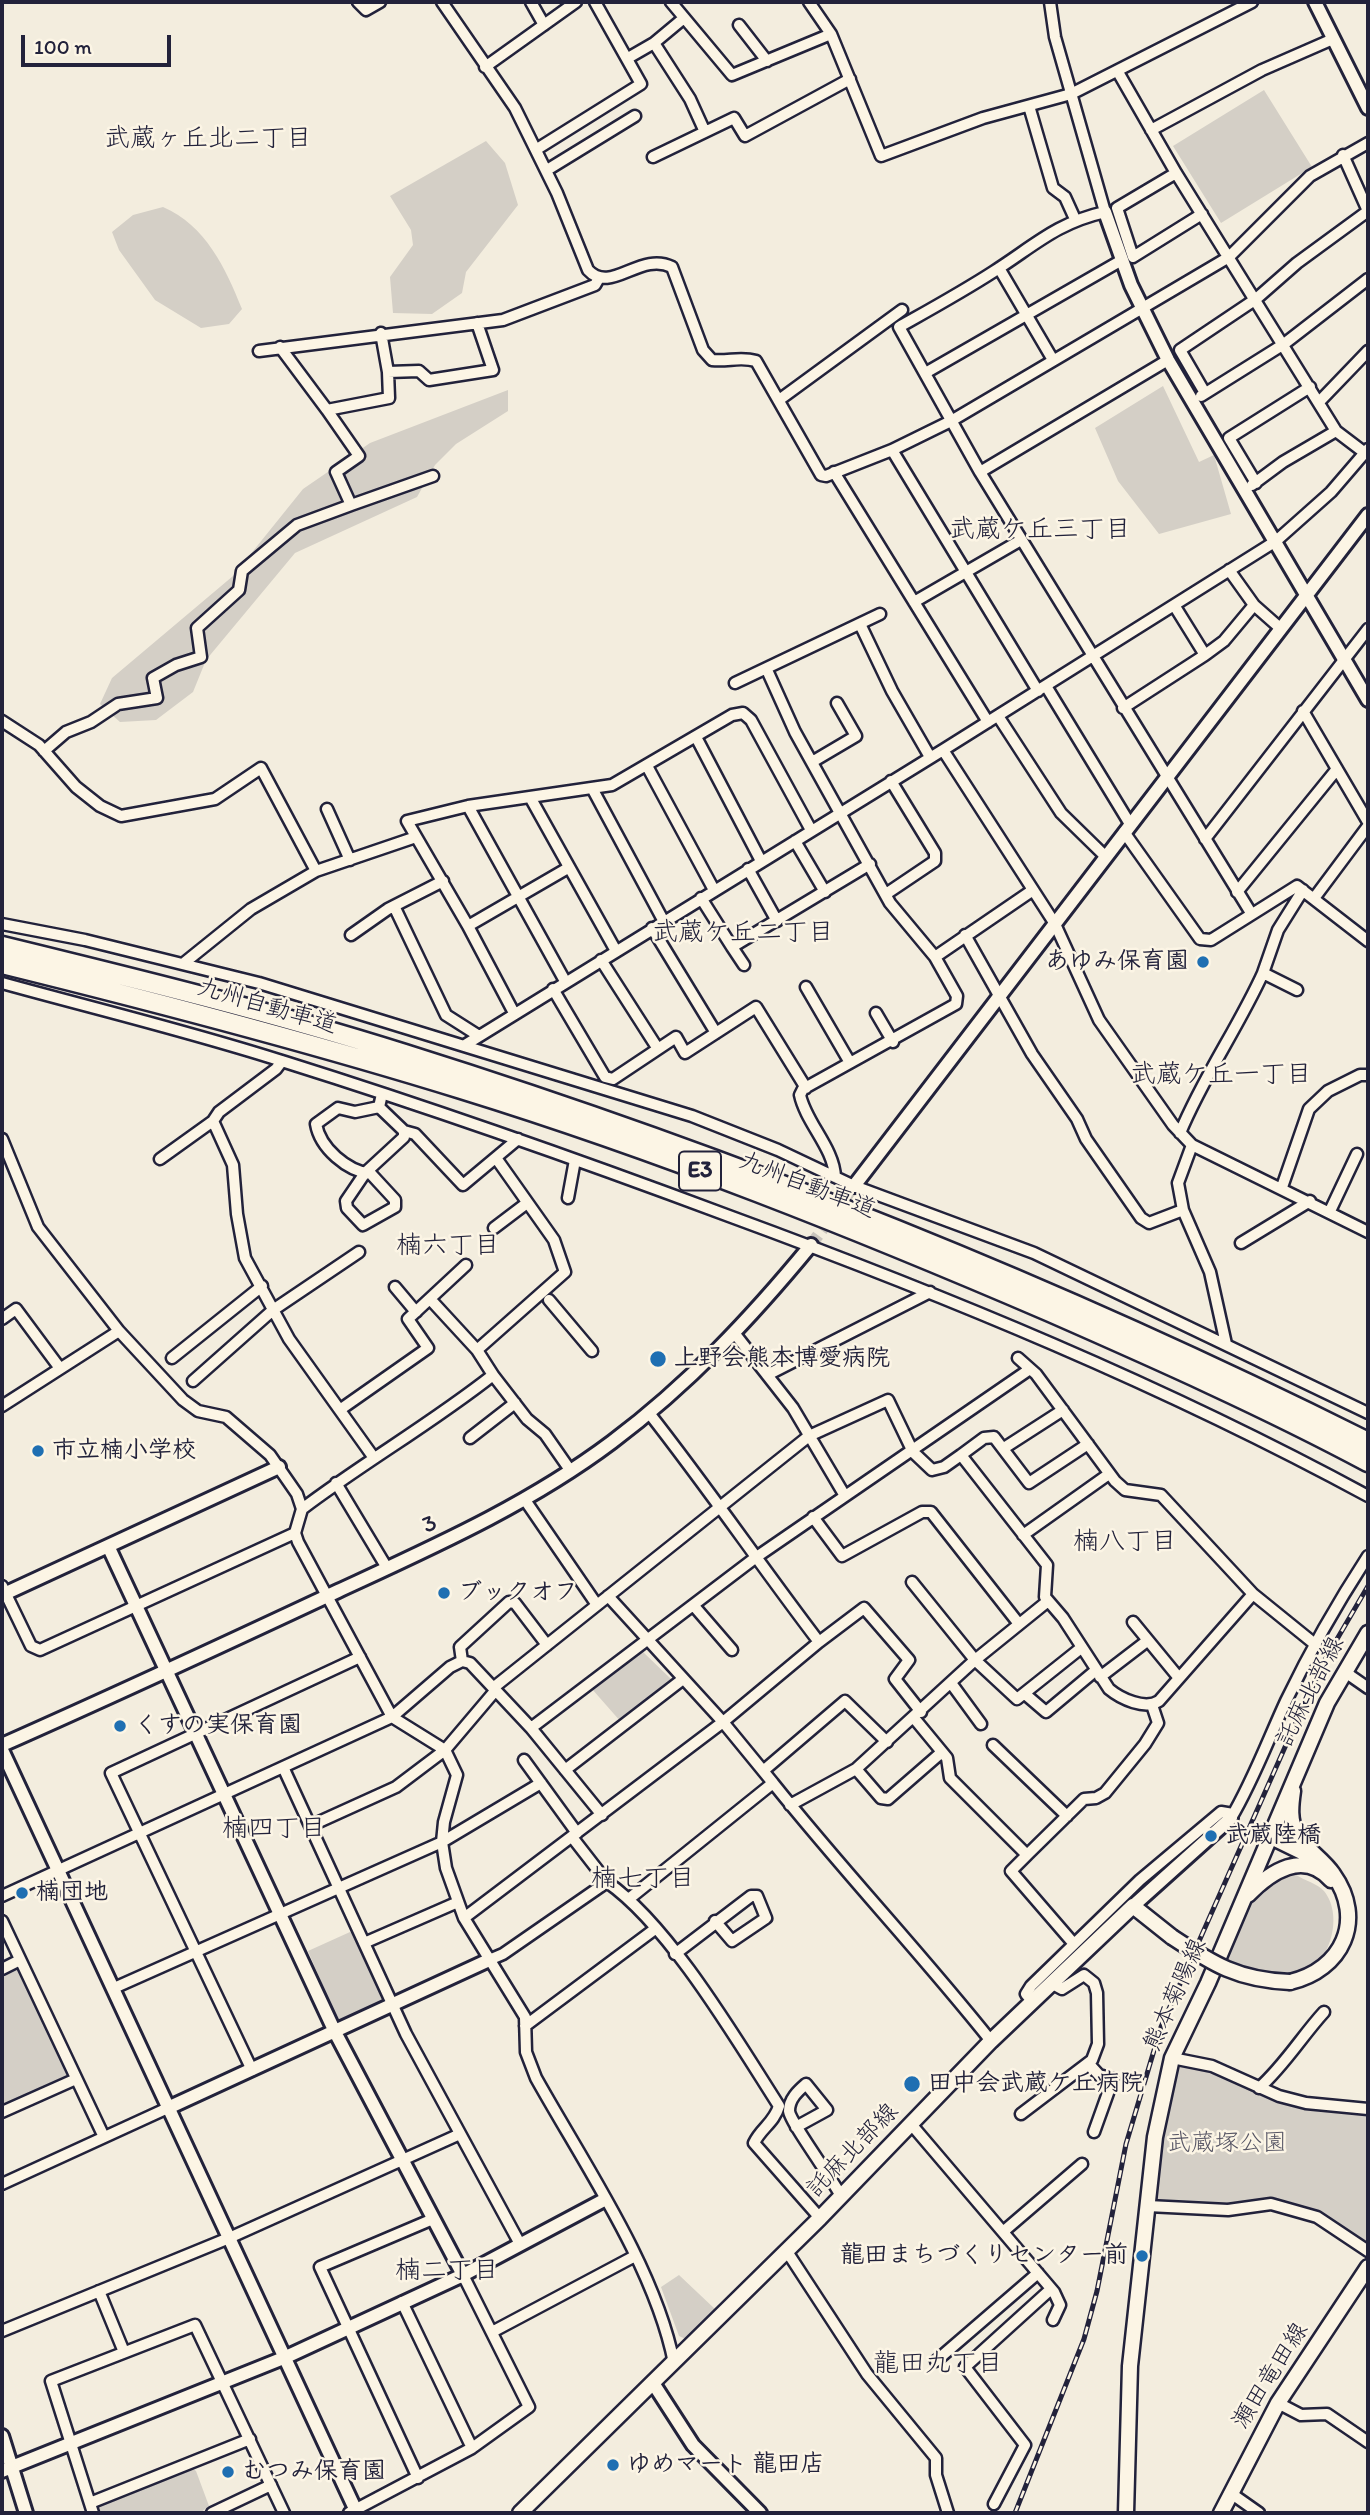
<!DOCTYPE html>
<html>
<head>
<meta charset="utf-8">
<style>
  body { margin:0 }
  #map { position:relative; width:1370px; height:2515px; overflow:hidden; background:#f3edde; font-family:Itim,sans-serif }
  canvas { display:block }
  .frame { position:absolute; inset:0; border:4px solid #22223b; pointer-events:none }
  .scale { position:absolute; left:21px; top:35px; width:150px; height:32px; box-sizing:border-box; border:4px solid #22223b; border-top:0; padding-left:9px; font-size:21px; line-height:24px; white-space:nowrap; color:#22223b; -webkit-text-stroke:5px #fcf5e5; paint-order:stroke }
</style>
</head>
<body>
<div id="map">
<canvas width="1370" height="2515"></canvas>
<div class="frame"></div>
<div class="scale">100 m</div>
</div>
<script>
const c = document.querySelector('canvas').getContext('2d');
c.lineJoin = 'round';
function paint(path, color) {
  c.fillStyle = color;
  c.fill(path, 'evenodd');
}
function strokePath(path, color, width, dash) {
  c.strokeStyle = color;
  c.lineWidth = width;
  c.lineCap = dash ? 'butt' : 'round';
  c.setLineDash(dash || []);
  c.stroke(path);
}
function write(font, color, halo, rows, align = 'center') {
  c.font = font + ' Itim,"Klee One",sans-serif';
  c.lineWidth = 5;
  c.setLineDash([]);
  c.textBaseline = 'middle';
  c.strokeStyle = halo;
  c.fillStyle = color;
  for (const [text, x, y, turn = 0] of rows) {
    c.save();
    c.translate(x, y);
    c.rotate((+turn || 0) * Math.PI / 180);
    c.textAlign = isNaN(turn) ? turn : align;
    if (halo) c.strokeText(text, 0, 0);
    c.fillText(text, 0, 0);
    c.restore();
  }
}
const green = new Path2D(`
  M1264 90 1312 167 1221 223 1173 146Z
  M486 141 505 163 518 205 466 272 462 293 432 314 393 313 390 277 413 245 411 230 390 196Z
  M163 207C206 226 225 267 242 309L229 324 201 328 155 300 119 250 112 232 133 215Z
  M1163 386 1199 462 1214 455 1231 514 1159 534 1118 481 1095 428Z
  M508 390V411L456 444 435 465 417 497 295 553 206 660 193 692 156 720 120 722 100 704 112 678 233 576 303 489 370 443Z
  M642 1651 671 1679 621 1722 592 1689Z
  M1296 1875C1304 1880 1318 1884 1324 1891 1345 1917 1329 1969 1296 1976 1270 1980 1245 1973 1222 1963L1244 1906 1272 1877Z
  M350 1932 359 1937 385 1995 384 2000 344 2020 337 2019 308 1951Z
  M16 1968 21 1970 69 2075 68 2079 2 2109V1975Z
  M1172 2058 1212 2066 1279 2096 1368 2109V2251L1292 2208 1228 2210 1148 2206Z
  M679 2275 716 2310 688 2340 679 2336 661 2287Z
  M191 2467 196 2471 209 2506 200 2513H100L98 2506Z`);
const tertiaryTunnel = new Path2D(`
  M811 1245 854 1186`);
const minor = new Path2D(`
  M358 2 366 10 380 2
  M442 2 515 108 557 193 588 270C611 295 640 251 672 267L703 350 712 360C728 362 740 356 756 361L821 475 826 476 892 450 951 421 1229 257 1310 176 1368 143
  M531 2 544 25
  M671 2 732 75 831 34 881 156 983 118 1071 94 1252 2
  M809 2 831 34
  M1050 2 1055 37 1105 212C1056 223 1034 246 993 272 962 292 931 309 899 327L980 472 1251 913
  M739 25 767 61
  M654 43 690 99 705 132
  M628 58 654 43 684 18
  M485 67 576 2
  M1118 72 1176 173 1336 431 1365 453
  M1029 106 1053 188 1065 197 1075 219
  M1151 130 1262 70 1333 39
  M537 149 641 84 595 2
  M653 157 734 118 745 136 850 79
  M547 170 635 116
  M1176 173 1117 208 1133 257 1202 214
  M999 268 1053 360
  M381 333 388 372 419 371 429 380 493 370 477 323
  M280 347 327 410 389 398 388 372
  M259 351 503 320 595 285 599 278
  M927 372 1122 260
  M1205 393 1180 350 1256 299 1297 263 1368 211 1343 155
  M1201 396 1284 344 1368 279
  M779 400 902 310
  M1319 402 1368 351
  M327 410 359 456 336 472 351 505 433 476
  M892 450 1038 691
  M834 472 988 722
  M980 472 1168 360
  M1256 483 1229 438 1310 387
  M1252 485 1283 462 1336 431
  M1229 570 1254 605 1280 628
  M914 602 1021 540
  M860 624 892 691 930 757
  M1205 655 1224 641 1254 605
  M767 670 795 732 890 903 935 957
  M735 683 880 614
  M1046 686 1130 824
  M1123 708 1205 655 1174 605
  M1303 711 1368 822
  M998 716 1061 813 1106 857
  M2 721 39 745 76 787 100 806 121 816 215 799 261 768 316 871
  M696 737 761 861
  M943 750 1055 924 1099 1020 1173 1125 1192 1145 1368 1232
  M44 751 66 732 91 722 118 704 157 698 153 678 176 665 201 657 197 628 239 590 242 571 297 525 351 505
  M812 762 856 736 837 703
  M647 766 714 890
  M592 788 663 920
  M530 797 616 951
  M468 806 565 981
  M327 809 350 860
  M1124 832 1200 939 1211 940 1297 886 1368 941
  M1205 839 1368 629
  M795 841 825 892
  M748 869 777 921
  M1237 892 1337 769
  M886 894 935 861V853L891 781
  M1315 897 1368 826
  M701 898 732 947 870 864
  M394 906 446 1015 479 1036
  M2 924 85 940 259 983 692 1116 778 1150 854 1186 1034 1253 1368 1413
  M468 926 568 868
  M652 928 716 1033
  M351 935 388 909 443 881
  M965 935 1032 1054 1077 1119 1086 1139 1141 1218 1149 1223 1183 1210
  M732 947 744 965
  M601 960 658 1049
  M184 963 251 909 316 871 416 837
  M2 983C96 1009 192 1032 285 1062 435 1109 582 1161 729 1216 947 1296 1163 1385 1368 1496
  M806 987 849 1061
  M553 989 605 1077 613 1079 676 1037 685 1053 756 1007 806 1088
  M1297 990 1263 973 1278 930 1303 890
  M514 1013 468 926 407 821 468 806 612 785 732 715 743 713 751 720 811 830
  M876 1013 893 1042
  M465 1045 943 750 1276 541 1331 492 1368 449
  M282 1061 276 1069 219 1112 213 1121 233 1165 237 1214 245 1258 289 1339 374 1458
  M379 1107 355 1112 338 1108 316 1124C320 1148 347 1171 371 1174L395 1200V1207L363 1225 347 1208 346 1201 365 1173 404 1137V1131L379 1107 382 1094
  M404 1131 415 1134 463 1185 518 1139
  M1180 1133C1203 1077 1238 1028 1263 973
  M2 1139 38 1227 119 1331 183 1400 198 1411 226 1417 270 1455 297 1494 302 1509 295 1533 298 1542 392 1717 445 1750 457 1775 444 1822 442 1842 446 1868 464 1918 525 2017 526 2052 536 2078C584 2164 655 2267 674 2363
  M1192 1145 1178 1183 1183 1210 1210 1272 1226 1344
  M160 1159 213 1121
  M835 1177C834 1148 806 1123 800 1095L803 1089 956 1004 957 996 935 957 1033 890
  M1282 1187 1309 1109 1328 1091 1360 1075H1368
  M568 1198 575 1160
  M1330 1211 1357 1154
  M494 1228 527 1203
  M1241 1243 1310 1201
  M395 1287 416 1312
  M549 1300 592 1351
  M2 1319 16 1309 59 1367
  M735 1334 793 1408 845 1496
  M477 1350 565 1272 554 1240 496 1158
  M172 1358 262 1286
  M1018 1358 1036 1374 1115 1481 1125 1490 1161 1495 1253 1594 1316 1645
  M493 1375 527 1419 545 1434 570 1470
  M767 1375 930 1292
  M193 1381 273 1310 359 1252
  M2 1406 119 1331
  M341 1409 428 1348 408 1319 466 1265
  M470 1438 515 1403
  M1004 1448 1063 1410
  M961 1455 984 1438 994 1437 1029 1483 1088 1444
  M336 1483 387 1568
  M525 1500 597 1605
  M302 1509C364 1462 431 1424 493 1375L477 1350 430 1299
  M813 1517 842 1556 922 1512H931L1019 1624
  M1023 1535 1109 1474
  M912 1582 975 1660 1017 1699 1081 1648
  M2 1586 31 1646 40 1650 295 1533
  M608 1596 723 1722 773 1783
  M694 1606 732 1650
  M1133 1622 1179 1678
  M819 1642 864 1608 909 1660 895 1679 921 1712
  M462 1661 460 1647 509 1602 515 1603 547 1645
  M1345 1672 1368 1688
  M1100 1677 1147 1641
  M951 1683 981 1724
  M493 1688 809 1436 888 1400 913 1452 932 1470 944 1467 961 1455 1047 1565 1045 1597 1063 1618 1109 1689C1121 1699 1145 1710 1159 1701L1253 1594
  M1025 1694 1046 1712 1095 1671
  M914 1718 947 1758 950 1778 1027 1855 1011 1871 1074 1944
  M531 1728 755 1558 1030 1369
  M993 1745 1067 1816
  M524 1760 577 1833
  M283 1767 406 2034 520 2244
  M856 1769 881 1798 888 1799 942 1752
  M565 1770 683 1679
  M763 1771 845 1701 887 1742
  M790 1805 856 1769 975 1660 1048 1601
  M1231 1818C1253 1781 1268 1740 1286 1701 1310 1651 1338 1602 1368 1556
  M310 1826 396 1787 445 1750 495 1691
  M572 1837 607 1882
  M1027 1855 1084 1799 1096 1798 1105 1793 1145 1744 1158 1723 1152 1705
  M2 1896 392 1717 450 1667 462 1661 470 1663 531 1728 602 1815
  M630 1898 773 1783C844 1872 921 1953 991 2041
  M464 1918 723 1722 819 1642C761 1566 708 1488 649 1413
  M2 1921 104 2137
  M364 1943 458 1902
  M675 1954 751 1896H757L766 1918 732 1941 715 1921
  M489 1960 503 1954 607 1882C670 1926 736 2039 779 2106 774 2123 761 2128 754 2143L820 2218
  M2 1969 20 1960
  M114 1988 442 1842 541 1783
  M1032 2001 1026 1994 1031 1986 1140 1880 1221 1812 1233 1814
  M525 2026 655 1929
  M1172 2058 1212 2066 1279 2096 1306 2103 1368 2109
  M1088 2063 1099 2075 1113 2079 1094 2132
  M252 2070 111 1773 360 1657
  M1259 2088C1284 2066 1302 2036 1324 2012
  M2 2112 76 2079
  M1021 2114 1092 2060 1098 2044 1097 1993 1094 1983 1084 1975 1062 1989 1051 1983
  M911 2124 1054 2292 1060 2305 1053 2320
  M796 2127 827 2110 806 2084C798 2091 789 2099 789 2111 790 2122 833 2180 841 2196
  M2 2184 170 2107
  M1148 2206 1228 2210 1271 2204 1317 2217 1368 2251
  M1004 2231 1082 2164
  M786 2250 867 2374 936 2458V2475L948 2513
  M99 2291 124 2352
  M402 2302 472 2448
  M2 2331 229 2238 460 2134
  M492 2332 635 2256
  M936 2361 1038 2273
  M1278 2403 1301 2415 1327 2414 1368 2442
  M418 2478 320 2267 433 2219
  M1232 2494 1259 2513
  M90 2503 250 2439
  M994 2504 1025 2445 965 2367 1051 2289
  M93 2513 51 2381 195 2325 284 2513
  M212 2513 271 2485
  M349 2513 472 2448 529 2407 463 2275`);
const tertiary = new Path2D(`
  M1315 2 1368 108
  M1105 212 1131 285 1168 360 1368 700
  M854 1186 1368 515
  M109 1548 335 2032 463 2275
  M2 1595 279 1467
  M2 1745C115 1695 227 1643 338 1591 433 1547 528 1505 612 1442 688 1385 751 1318 811 1245
  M2 1750 357 2513
  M1133 1906 1231 1818
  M170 2107 489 1960
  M653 2383 693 2445 760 2513
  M2 2436 26 2513
  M2 2471 286 2357 463 2275 604 2200`);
const secondary = new Path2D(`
  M1269 1836 1312 1857
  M1248 1895C1270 1872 1304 1849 1331 1880
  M1290 1982C1342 1970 1366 1920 1333 1874 1323 1859 1305 1849 1297 1834 1289 1821 1291 1805 1293 1791
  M520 2513 820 2218 991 2041 1133 1906 1172 1937
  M1126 2513 1130 2366 1155 2137 1172 2058 1208 1983 1327 1703 1368 1633
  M1221 2513 1278 2403 1368 2267`);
const motorway = new Path2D(`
  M2 946C137 979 272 1012 405 1054 736 1158 1058 1287 1368 1442
  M2 964C156 1002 309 1042 461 1089 662 1151 857 1229 1050 1312 1157 1359 1265 1407 1368 1462`);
const rail = new Path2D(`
  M1015 2513 1084 2339 1097 2291 1126 2144 1161 2027 1297 1720 1326 1658 1368 1586`);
const secondaryBridge = new Path2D(`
  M1172 1937C1213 1964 1238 1980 1290 1982`);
const markers = [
  [1203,962,7,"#1f6fb2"],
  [658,1359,9,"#1f6fb2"],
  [38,1451,7,"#1f6fb2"],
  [444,1593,7,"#1f6fb2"],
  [120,1726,7,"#1f6fb2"],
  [1211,1836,7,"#1f6fb2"],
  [22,1893,7,"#1f6fb2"],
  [912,2084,9,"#1f6fb2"],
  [1142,2256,7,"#1f6fb2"],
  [613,2465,7,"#1f6fb2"],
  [228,2472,7,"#1f6fb2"]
];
const shields = [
  [700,1171,42]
];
const shieldNames = [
  ["E3",700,1171]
];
const poiNames = [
  ["あゆみ保育園",1189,962,"right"],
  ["上野会熊本博愛病院",674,1359],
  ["市立楠小学校",52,1451],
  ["ブックオフ",458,1593],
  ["くすの実保育園",134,1726],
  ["武蔵陸橋",1225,1836],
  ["楠団地",36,1893],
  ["田中会武蔵ケ丘病院",928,2084],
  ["龍田まちづくりセンター前",1128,2256,"right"],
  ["ゆめマート 龍田店",627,2465],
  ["むつみ保育園",242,2472]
];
const streetNames = [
  ["九州自動車道",267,1007,16],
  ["九州自動車道",807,1186,21],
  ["3",430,1525,-25],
  ["託麻北部線",1311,1692,-63],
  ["熊本菊陽線",1176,1995,-66],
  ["託麻北部線",853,2151,-46],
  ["瀬田竜田線",1271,2376,-58]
];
const parkNames = [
  ["武蔵塚公園",1227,2144]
];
const neighbourhoodNames = [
  ["武蔵ヶ丘北二丁目",208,139],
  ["武蔵ケ丘三丁目",1040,530],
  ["武蔵ケ丘二丁目",743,933],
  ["武蔵ケ丘一丁目",1221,1075],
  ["楠六丁目",448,1246],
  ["楠八丁目",1125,1542],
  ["楠四丁目",274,1829],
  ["楠七丁目",643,1879],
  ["楠二丁目",447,2271],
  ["龍田九丁目",938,2364]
];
paint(green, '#d4cfc6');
strokePath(tertiaryTunnel, '#c9c4bd', 12, [12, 6]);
strokePath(minor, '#22223b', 15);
strokePath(tertiary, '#22223b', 18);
strokePath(secondary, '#22223b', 19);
strokePath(motorway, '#22223b', 23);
strokePath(minor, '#fcf5e5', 10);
strokePath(tertiary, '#fcf5e5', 12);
strokePath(secondary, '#fcf5e5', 14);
strokePath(motorway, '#fcf5e5', 18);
strokePath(rail, '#22223b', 5);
strokePath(rail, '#fcf5e5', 2.5, [8]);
strokePath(secondaryBridge, '#22223b', 19, []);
strokePath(secondaryBridge, '#fcf5e5', 14);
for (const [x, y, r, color] of markers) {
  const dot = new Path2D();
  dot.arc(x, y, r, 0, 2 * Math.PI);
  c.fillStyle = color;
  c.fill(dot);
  strokePath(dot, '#fcf5e5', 2.5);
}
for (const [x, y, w] of shields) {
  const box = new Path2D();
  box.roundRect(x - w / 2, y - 19.5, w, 39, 5);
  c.fillStyle = '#fcf5e5';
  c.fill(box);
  strokePath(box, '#22223b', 2);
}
write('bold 23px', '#22223b', null, shieldNames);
write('bold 24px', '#22223b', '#fcf5e5', poiNames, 'left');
write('24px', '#22223b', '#fcf5e5', streetNames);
write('24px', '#575665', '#fcf5e5', parkNames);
write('26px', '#22223b', '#fcf5e5', neighbourhoodNames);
</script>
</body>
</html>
